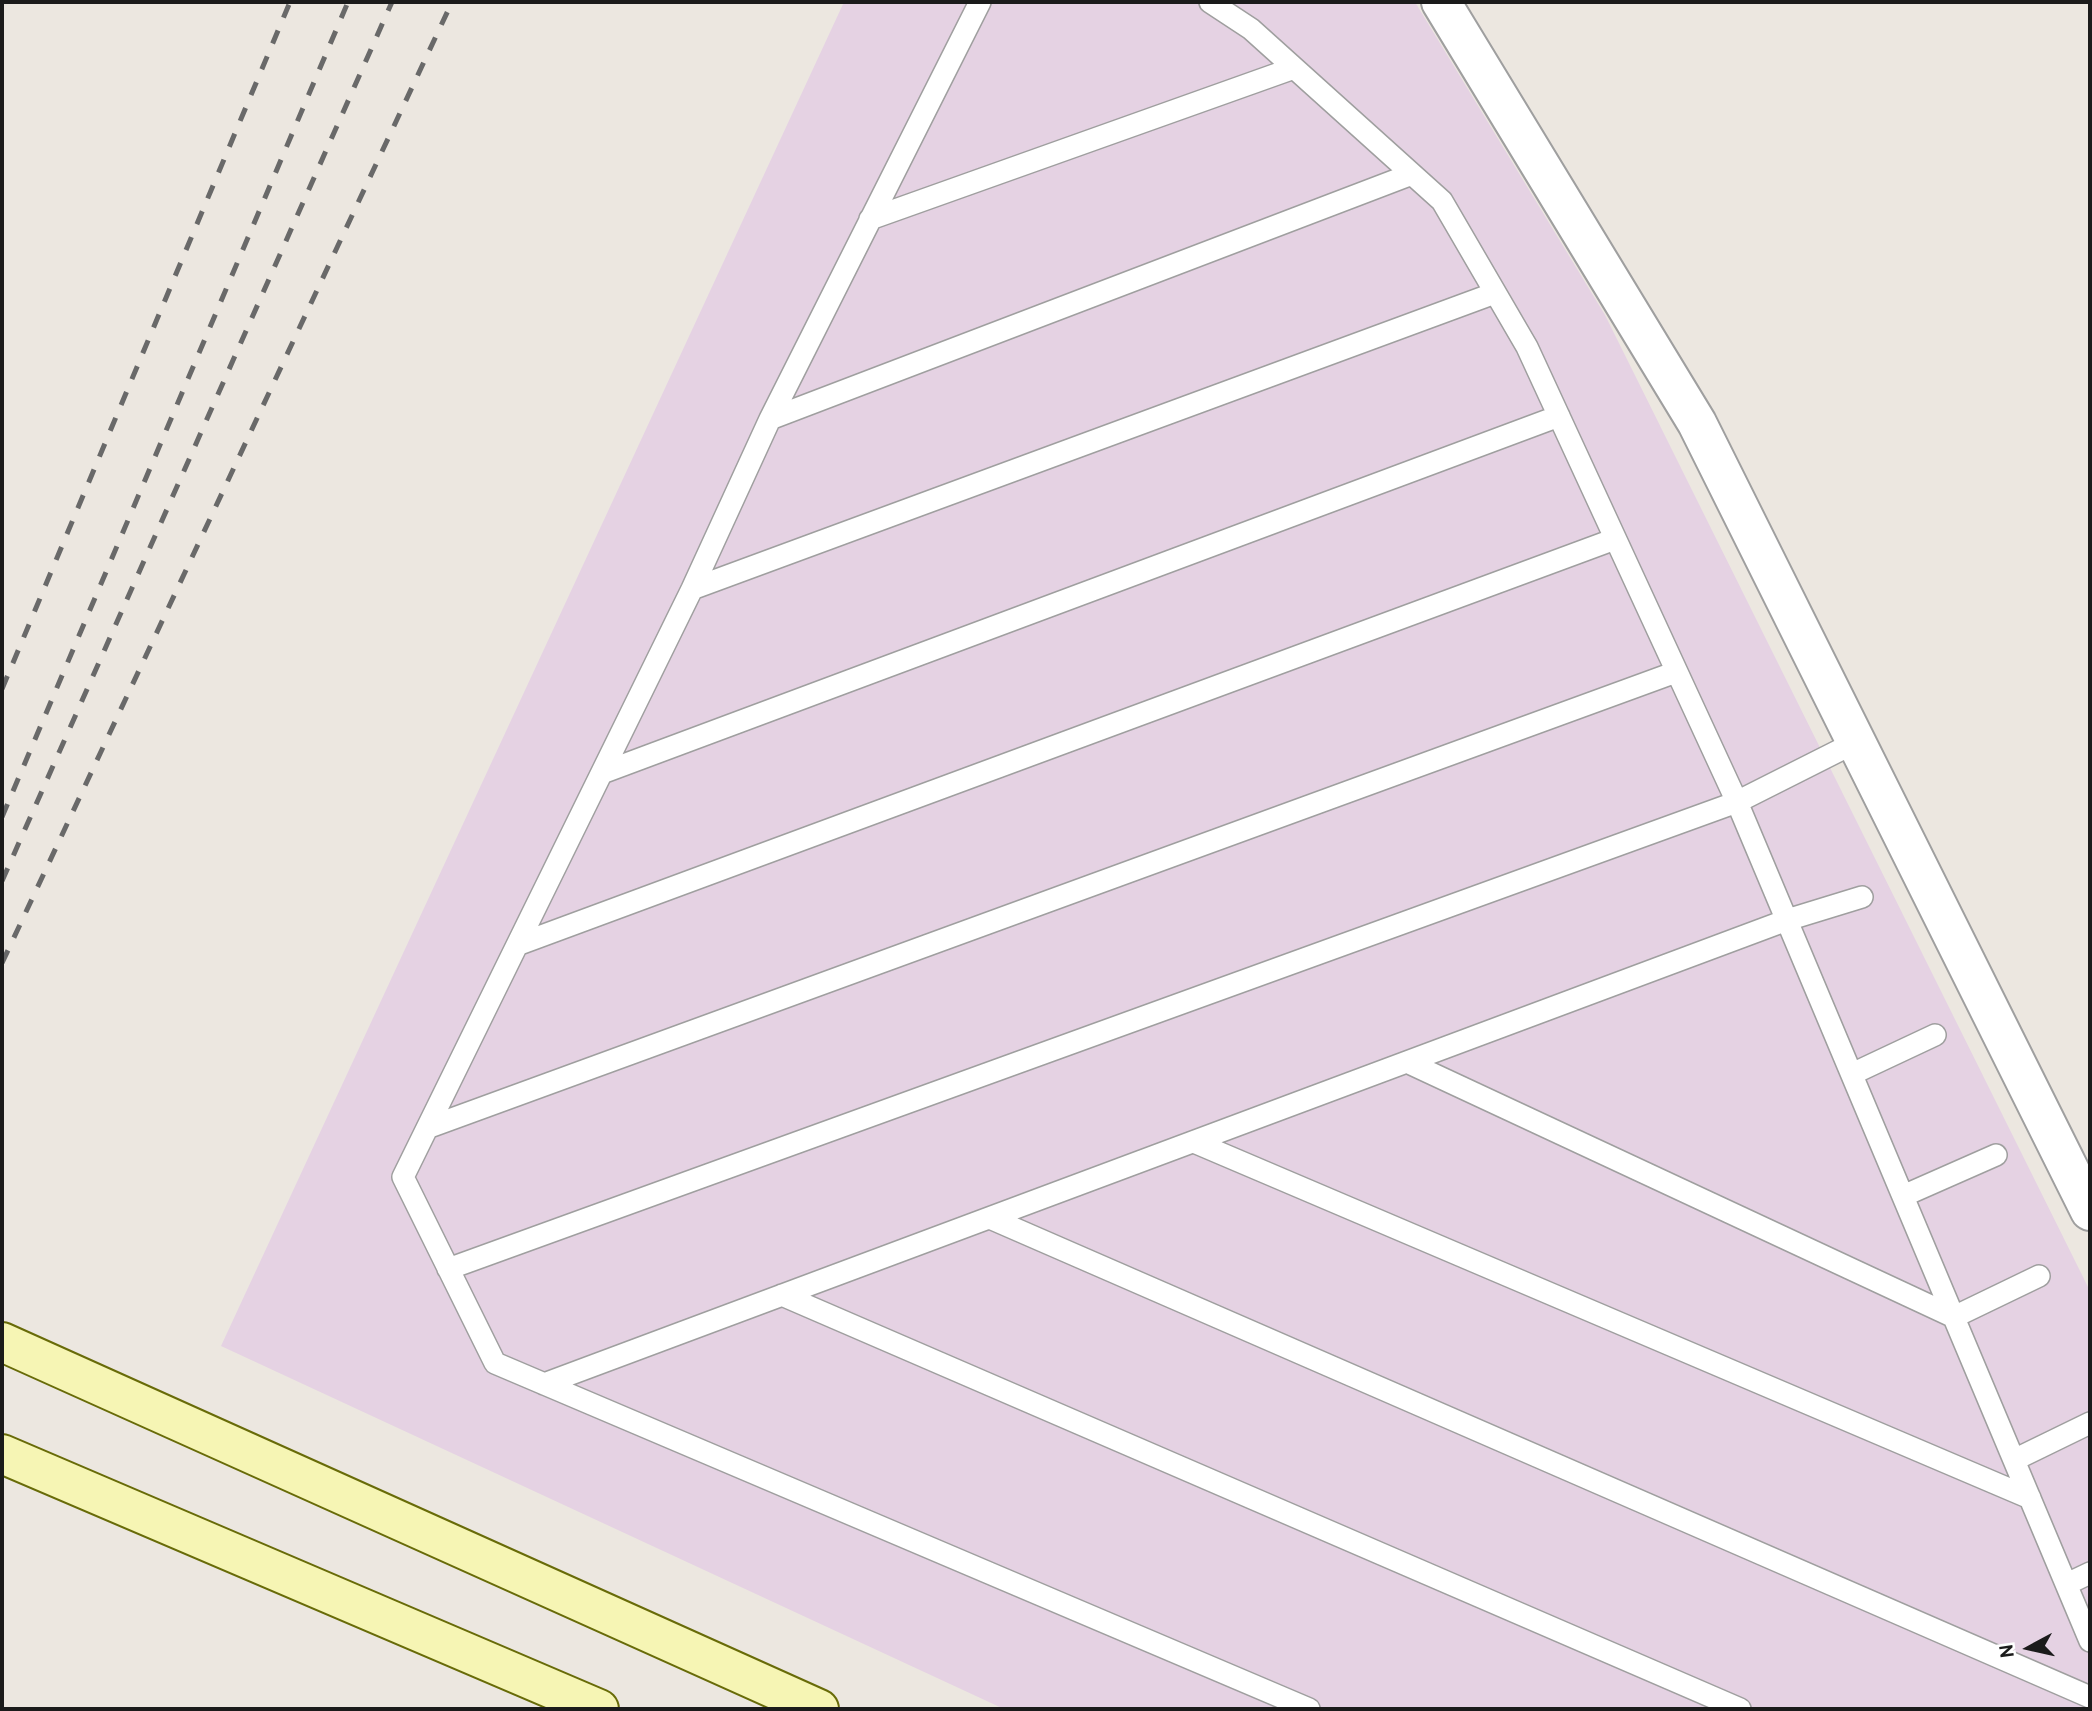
<!DOCTYPE html>
<html>
<head>
<meta charset="utf-8">
<style>
  body { margin:0 }
  #map { position:relative; width:2092px; height:1711px; overflow:hidden; background:#ece7e0; font-family:Overpass,sans-serif }
  canvas { display:block }
  .frame { position:absolute; inset:0; border:4px solid #1b1b1b; pointer-events:none }
  .north { position:absolute; left:1994px; top:1613px; width:70px; height:70px; -webkit-text-stroke:5px #fff; paint-order:stroke; rotate:262deg; font-size:19px; font-weight:700; line-height:28px; text-align:center; color:#1b1b1b }
  .north::after { content:''; display:block; margin:auto; width:24px; height:32px; background:#1b1b1b; clip-path:polygon(50% 0,100% 100%,50% 72%,0 100%) }
</style>
</head>
<body>
<div id="map">
<canvas width="2092" height="1711"></canvas>
<div class="frame"></div>
<div class="north">N</div>
</div>
<script>
const c = document.querySelector('canvas').getContext('2d');
c.lineJoin = 'round';
function paint(path, color) {
  c.fillStyle = color;
  c.fill(path, 'evenodd');
}
function strokePath(path, color, width, dash) {
  c.strokeStyle = color;
  c.lineWidth = width;
  c.lineCap = dash ? 'butt' : 'round';
  c.setLineDash(dash || []);
  c.stroke(path);
}
const industrial = new Path2D(`
  M844 2H1415L1605 315 2090 1291V1709H1004L221 1346Z`);
const service = new Path2D(`
  M980 2 770 419 692 589 403 1177 495 1363 1309 1709
  M1210 2 1251 29 1442 201 1527 347 1737 802 2090 1641
  M870 219 1294 68
  M770 419 1412 174
  M692 589 1495 293
  M602 773 1559 416
  M517 945 1615 539
  M1407 1062 1954 1317 2039 1276
  M1852 1074 1935 1035
  M427 1128 1676 672
  M1194 1142 2030 1498
  M1903 1196 1996 1155
  M990 1218 2090 1697
  M448 1269 1737 802 1856 742
  M782 1295 1740 1709
  M544 1384 1787 920 1862 897
  M2014 1460 2090 1423
  M2067 1584 2090 1573`);
const minor = new Path2D(`
  M1441 2 1697 423 2090 1211`);
const secondary = new Path2D(`
  M2 1342 819 1709
  M2 1454 599 1709`);
const rail = new Path2D(`
  M2 689 290 2
  M2 817 348 2
  M2 881 392 2
  M2 963 452 2`);
paint(industrial, '#e5d2e3');
strokePath(service, '#9f9f9f', 24);
strokePath(minor, '#9f9f9f', 42);
strokePath(secondary, '#686b08', 42);
strokePath(service, '#fff', 21);
strokePath(minor, '#fff', 38);
strokePath(secondary, '#f6f5b4', 38);
strokePath(rail, '#696969', 5, [14, 14]);
</script>
</body>
</html>
